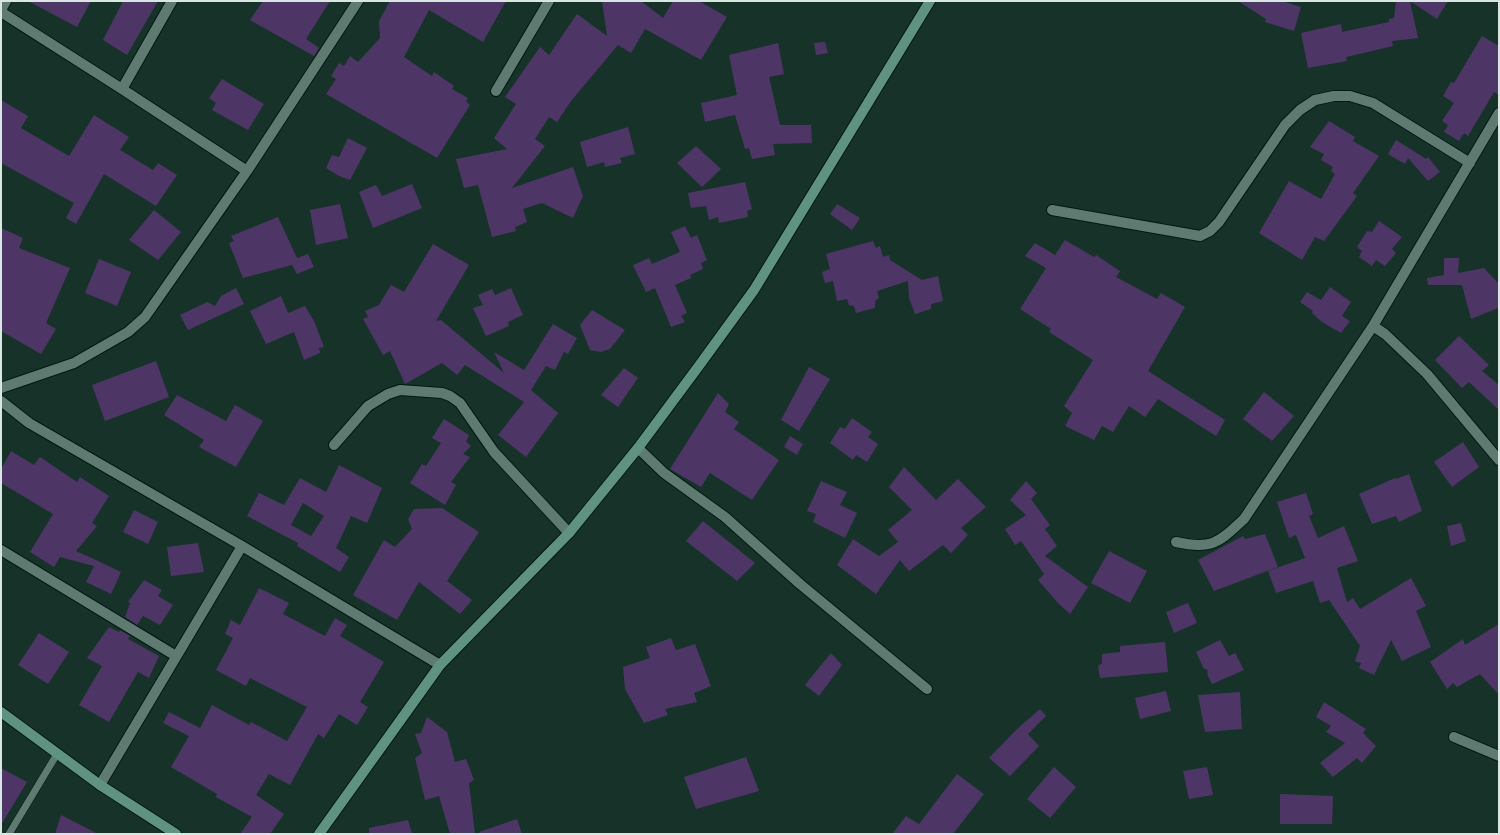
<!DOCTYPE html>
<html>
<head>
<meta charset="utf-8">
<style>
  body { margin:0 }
  #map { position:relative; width:1500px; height:835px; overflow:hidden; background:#173229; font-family:"IBM Plex Serif",serif }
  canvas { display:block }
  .frame { position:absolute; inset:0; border:2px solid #d8e7e1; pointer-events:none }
</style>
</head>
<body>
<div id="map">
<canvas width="1500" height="835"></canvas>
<div class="frame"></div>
</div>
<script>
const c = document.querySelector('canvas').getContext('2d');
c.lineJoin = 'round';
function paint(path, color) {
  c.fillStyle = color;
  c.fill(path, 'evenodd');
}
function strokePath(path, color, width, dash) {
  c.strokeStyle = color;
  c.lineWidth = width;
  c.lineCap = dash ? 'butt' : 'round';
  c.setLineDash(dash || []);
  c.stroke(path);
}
const building = new Path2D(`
  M28 1H91L77 27Z
  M123 1H158L127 55 103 40Z
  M263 1H330L306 39 319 48 314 56 250 20Z
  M390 1H506L483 42 429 10 404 57 432 76 434 72 454 86 452 89 468 98 466 101 470 105 437 158 326 94 336 79 331 76 339 63 344 66 350 56 358 62 380 38 379 21Z
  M602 1H641L663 18 673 1H699L727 17 701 60 645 29 631 53 618 45 571 101 557 122 549 117 535 139 545 146 512 188 573 167 583 196 573 218 542 203 523 209 527 222 515 227 516 231 492 237 478 185 464 188 456 159 507 149 494 138 516 104 505 97 540 47 549 55 577 14 607 36Z
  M1238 1H1282L1301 7 1294 31 1265 22 1266 19Z
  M1396 1H1448L1437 19 1410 1 1418 38 1392 41 1393 46 1346 57 1347 61 1308 68 1301 33 1341 24 1342 32 1389 22V19L1394 18Z
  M1482 36 1499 46V95L1494 92 1468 136 1464 133 1459 141 1444 132 1448 125 1442 121 1454 103 1443 96 1451 82 1454 83Z
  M825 42 828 53 816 55 814 43Z
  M778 43 784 74 769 77 780 125H811L812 143 773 144 775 155 752 159 749 148 745 149 735 115 705 122 701 103 737 95 729 55Z
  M222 79 264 104 248 130 212 110 216 103 209 98Z
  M1 100 28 116 21 128 69 156 94 115 129 137 120 150 153 170 158 163 177 175 156 206 104 174 76 224 66 218 74 203 1 163Z
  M1329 121 1355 137 1353 141 1379 156 1353 193 1357 196 1324 241 1315 237 1302 260 1259 233 1289 181 1321 199 1335 174 1331 171 1333 167 1321 160 1324 154 1310 147Z
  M628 127 635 154 620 158 622 163 605 167 604 162 587 167 580 142Z
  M348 138 367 148 350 180 339 176 326 168 332 155 339 157Z
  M1396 140 1426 159 1428 157 1440 172 1428 181 1408 158 1405 164 1388 154Z
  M696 146 721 169 702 187 677 163Z
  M745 182 752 209 747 211 748 217 719 223 718 217 709 220 706 206 691 208 688 193Z
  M412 184 422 208 373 228 359 192 376 185 382 196Z
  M340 204 348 238 316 245 310 210Z
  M837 204 860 218 852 230 830 214Z
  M154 210 181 232 158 260 129 240Z
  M278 217 297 258 308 254 314 267 297 274 292 265 243 278 229 243 234 241 231 236Z
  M1379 221 1402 237 1392 249 1396 253 1385 266 1376 260 1372 266 1359 257 1362 251 1357 247 1367 231 1372 232Z
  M685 226 691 238 697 235 707 260 701 263 703 269 690 275 691 278 675 285 687 313 681 316 685 322 671 327 655 288 646 292 633 265 649 258 652 264 680 252 671 232Z
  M1 228 23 238 19 248 70 268 46 323 56 329 41 354 1 331Z
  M1065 240 1094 257 1096 255 1120 271 1116 277 1157 299 1161 293 1185 307 1148 371 1225 420 1216 436 1158 399 1145 417 1129 406 1113 432 1102 426 1094 440 1065 426 1072 413 1064 406 1093 360 1049 332 1051 329 1020 309 1046 268 1025 256 1035 243 1055 255Z
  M873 241 876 248 880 246 883 257 889 255 890 260 922 280 938 276 943 301 931 304V309L915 314 909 298 908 281 877 291 879 298 875 301V308L856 313 854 306 849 305 847 299 837 301 833 281 825 283 822 272 830 269 826 254Z
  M433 244 469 265 436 321 441 320 504 373 494 352 524 370 553 324 577 338 568 354 564 352 555 370 546 366 531 390 558 413 526 457 498 435 524 402 465 365 457 375 442 363 405 384 390 351 383 355 363 319 368 317 365 311 379 305 391 285 404 292Z
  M1444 258H1459L1458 273 1484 268 1498 283V308L1471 319 1462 285H1428L1427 278 1444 275Z
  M99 259 131 272 117 306 85 293Z
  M1330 287 1351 302 1342 316 1350 321 1341 333 1322 322 1312 313 1313 311 1300 302 1307 292 1321 300Z
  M236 288 244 304 188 330 180 315 207 302 215 306 221 296Z
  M511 288 523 315 508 322 509 326 486 336 473 308 483 305 478 295 492 289 495 295Z
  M281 296 288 313 305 306 314 321 324 347 319 348 320 353 304 360 294 332 266 344 250 311Z
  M592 310 625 330 610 349 601 352 590 350 580 325Z
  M1459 336 1489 365 1482 371 1499 385V410L1469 382 1462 388 1435 360Z
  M156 361 169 397 105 421 92 385Z
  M809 367 830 379 799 431 781 420Z
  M624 368 638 378 618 407 601 395Z
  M1264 392 1294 416 1272 441 1243 419Z
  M718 393 729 404 725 412 739 422 734 429 779 460 752 500 710 473 701 487 670 469Z
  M177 395 226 421 235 405 263 421 236 467 199 447 204 440 164 415Z
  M852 418 872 432 868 437 878 444 867 462 856 455 853 460 830 443 840 427 845 429Z
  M444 419 469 435 466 442 471 446 463 454 470 457 451 482 456 485 445 505 410 483 422 464 426 466 441 443 432 438Z
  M790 436 803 444 797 455 784 447Z
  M1463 442 1479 467 1452 487 1434 462Z
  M11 451 34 465 40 457 77 482 80 477 109 496 92 523 97 526 76 551 96 560 94 564 96 560 121 572 111 594 86 582 94 566 60 557 54 567 30 552 53 514 1 483V469Z
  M339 465 382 488 367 523 351 516 336 548 349 557 340 572 297 546 298 543 247 516 259 493 284 505 300 478 326 492ZM303 503 324 516 311 536 291 525Z
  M904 467 936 500 958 479 986 507 961 528 968 535 951 553 943 545 909 571 900 560 876 594 837 565 853 539 879 556 898 542 888 530 912 510 889 487Z
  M1409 474 1422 511 1399 522 1396 516 1372 524 1359 494 1395 478 1396 479Z
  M821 481 847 492 840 505 857 513 845 538 813 522 816 514 807 511Z
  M1026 481 1037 493 1031 499 1050 525 1045 529 1057 546 1045 556 1088 587 1070 614 1058 603 1038 580 1044 574 1021 541 1015 545 1005 529 1026 515 1010 500Z
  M1306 493 1313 514 1309 516 1318 538 1344 526 1358 561 1337 568 1347 602 1353 598 1360 609 1411 578 1426 606 1416 611 1431 647 1402 661 1391 640 1374 675 1359 668 1361 663 1355 661 1360 646 1329 600 1320 603 1313 581 1276 593 1268 571 1305 558 1296 535 1289 538 1277 502Z
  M442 508 479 532 447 581 472 600 460 614 419 582 397 620 353 595 384 540 395 547 412 529 408 519 414 509Z
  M134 510 158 522 148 544 123 532Z
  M703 521 755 563 737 581 686 541Z
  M1461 523 1466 541 1451 546 1447 526Z
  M1265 534 1278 567 1214 591 1198 560 1243 536 1245 539Z
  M198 543 204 572 171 576 167 547Z
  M1109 551 1147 571 1130 603 1091 583Z
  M144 580 162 590 158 596 173 605 160 625 143 616 137 625 125 617 130 603 128 602Z
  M259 588 289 603 283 614 325 636 335 618 347 625 340 636 384 662 360 702 368 707 357 725 339 714 324 738 318 734 290 785 269 774 256 795 284 814 270 834H240L252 817 216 797 217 794 171 767 189 736 163 723 169 712 200 728 212 705 249 725 251 722 287 741 307 707 250 678 246 686 216 670 233 638 225 634 231 620 240 625Z
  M1188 603 1197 623 1174 633 1166 612Z
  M1499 624V695L1480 674 1457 687 1453 683 1447 689 1430 662 1463 639 1465 645Z
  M109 627 119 632 120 630 130 636 128 639 159 656 149 678 138 672 109 722 79 705 102 666 87 658Z
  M39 633 69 652 48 684 18 665Z
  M671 638 676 650 695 644 711 686 694 693 697 702 665 709 668 715 644 723 625 689 623 667 650 658 646 647Z
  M1220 640 1229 656 1235 653 1244 670 1212 684 1208 676 1207 669H1204L1196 652Z
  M1165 642 1168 672 1100 678 1098 666 1102 663V654L1120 652V646Z
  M831 653 842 665 819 696 805 685Z
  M1166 691 1171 711 1140 719 1135 698Z
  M1240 692 1242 729 1205 732 1198 695Z
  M1324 702 1366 729 1363 733 1376 746 1362 763 1357 758 1333 777 1320 763 1345 743 1326 732 1331 726 1316 717Z
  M1040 709 1046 716 1028 734 1039 746 1010 776 989 758 1017 729Z
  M427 717 447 732 455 762 466 759 474 780 469 783 475 834H450L439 796 425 800 415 758 422 753 415 734 421 733Z
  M746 757 759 791 696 809 684 777Z
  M1054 767 1076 787 1050 818 1027 799Z
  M1207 767 1213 795 1189 799 1183 771Z
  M1 768 27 782 1 825Z
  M957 774 984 794 953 834H892L906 816 919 824Z
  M1280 794 1333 796 1332 824H1280Z
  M61 815 98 834H55Z
  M517 819 522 834H480L479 832Z
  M408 820 412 834H369V828Z`);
const lane = new Path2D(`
  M9 834 57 754`);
const street = new Path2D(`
  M1 10 6 1
  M1 12 122 89 247 171
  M122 89 172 1
  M496 91 549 1
  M1052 210 1200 236 1210 231 1219 222 1285 125 1300 110 1315 100 1334 96H1350L1373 103 1470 163
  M1373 326 1385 334 1427 374 1499 460
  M1 388 74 363 128 332 145 317 247 171 358 1
  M1 401 29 423 242 546 440 665
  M334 445 368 406 388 394 400 390 442 393 450 396 460 403 494 452 569 533
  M638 448 664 473 725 517 800 584 927 689
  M1176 542C1212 550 1218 543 1244 519L1373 326 1499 113
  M1 550 176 656
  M1454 737 1499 756
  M100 785 242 546`);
const secondary = new Path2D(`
  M1 712 100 785 176 834
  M319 834 440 665 569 533 638 448 701 363 754 290 930 1`);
paint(building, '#4d3666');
strokePath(lane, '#011912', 8);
strokePath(street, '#011912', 12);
strokePath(secondary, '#011912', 12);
strokePath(lane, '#5f7b71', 7);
strokePath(street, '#5f7b71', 10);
strokePath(secondary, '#609282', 10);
</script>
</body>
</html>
